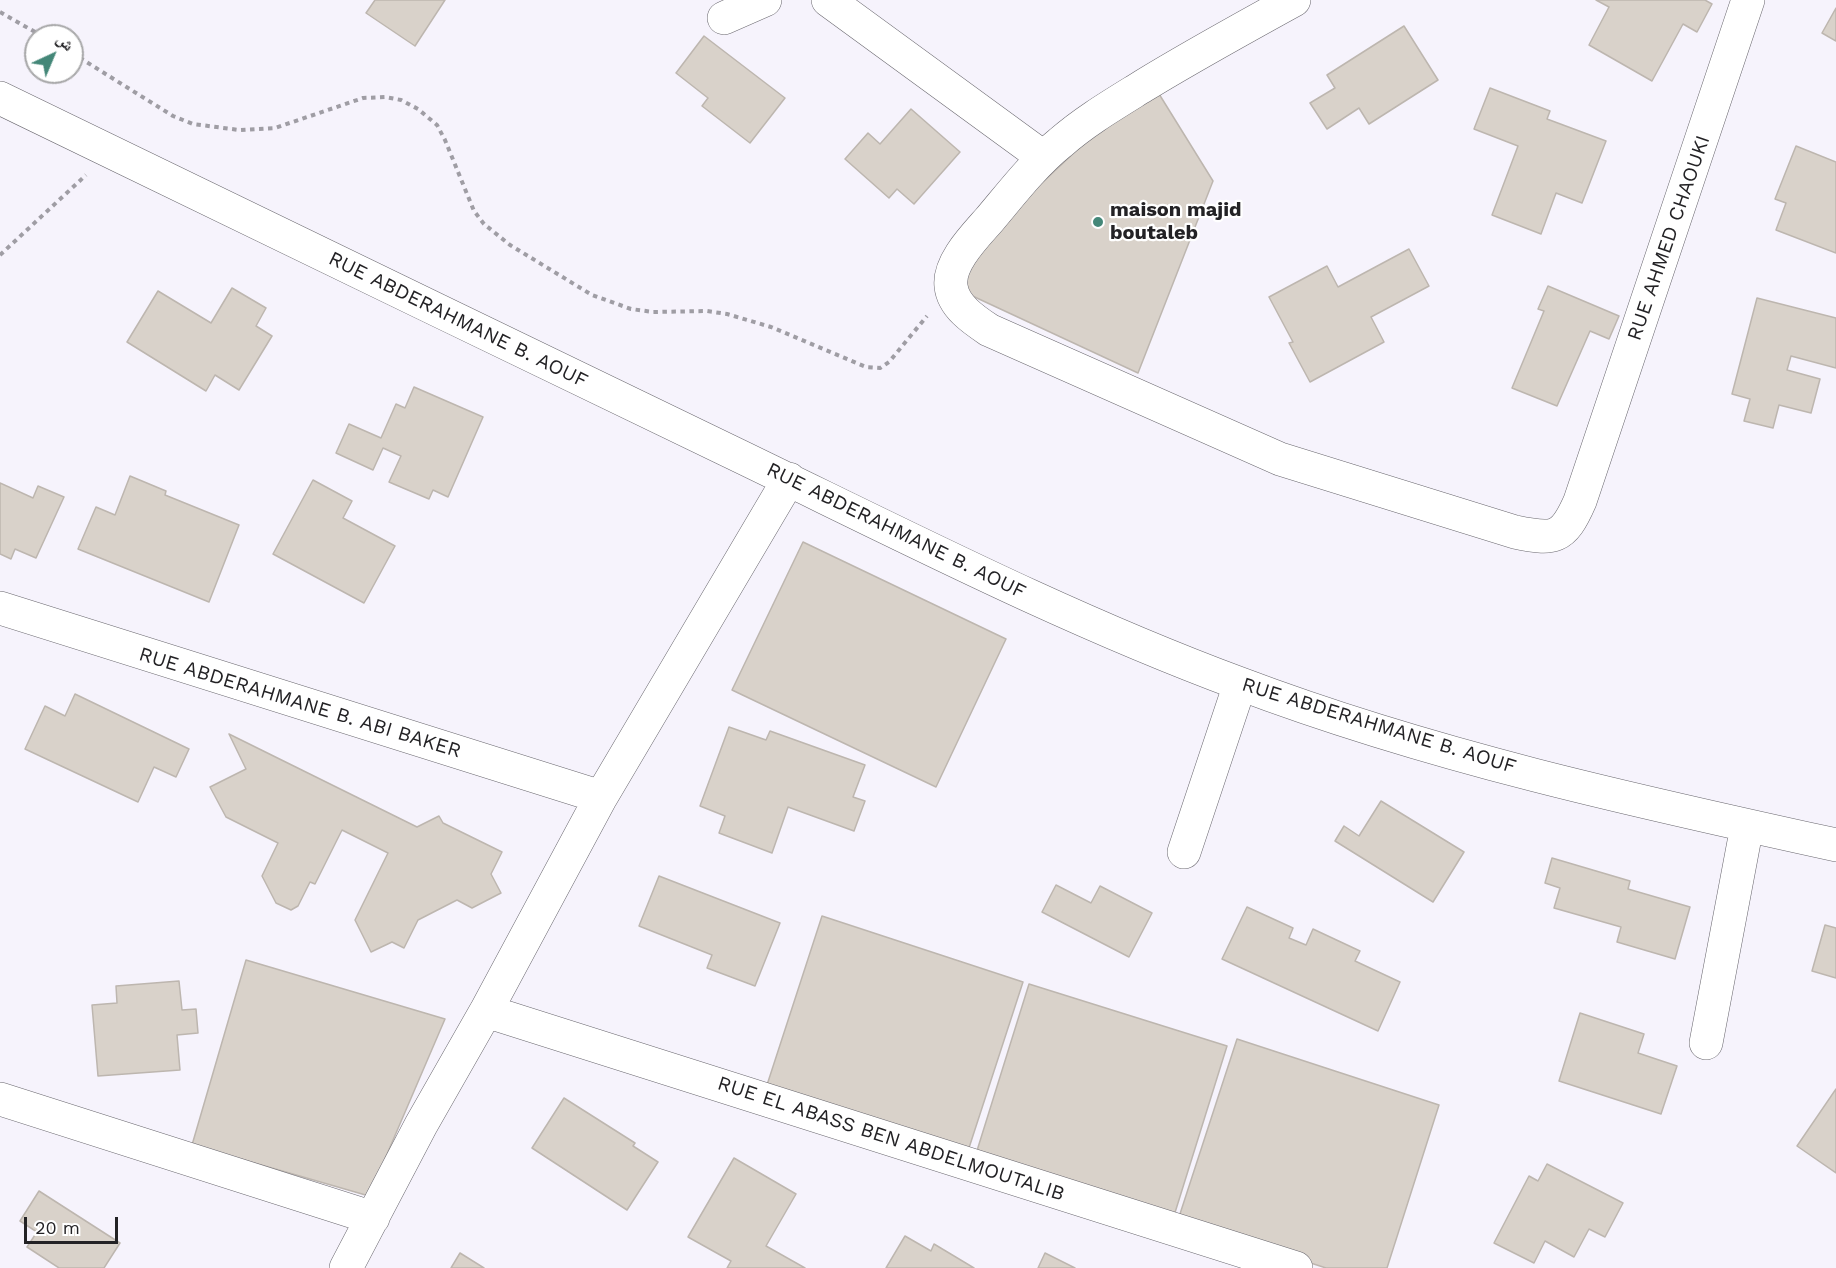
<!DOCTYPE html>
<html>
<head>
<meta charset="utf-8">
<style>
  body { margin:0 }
  #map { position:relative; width:1836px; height:1268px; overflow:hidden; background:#f6f3fc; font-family:"Work Sans","Noto Naskh Arabic",sans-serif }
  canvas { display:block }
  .north { position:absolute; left:24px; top:24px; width:60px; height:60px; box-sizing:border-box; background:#fff; border:2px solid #a7a7a8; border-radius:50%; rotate:44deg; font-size:16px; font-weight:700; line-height:24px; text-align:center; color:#232225 }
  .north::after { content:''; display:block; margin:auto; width:21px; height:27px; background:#448778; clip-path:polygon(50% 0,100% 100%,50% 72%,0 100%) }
  .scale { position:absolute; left:24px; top:1217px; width:94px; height:27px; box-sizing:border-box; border:3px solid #232225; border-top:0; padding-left:8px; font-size:18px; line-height:21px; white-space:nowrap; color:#232225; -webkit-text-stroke:4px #fff; paint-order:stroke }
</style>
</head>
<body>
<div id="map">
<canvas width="1836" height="1268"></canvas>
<div class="north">ش</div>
<div class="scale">20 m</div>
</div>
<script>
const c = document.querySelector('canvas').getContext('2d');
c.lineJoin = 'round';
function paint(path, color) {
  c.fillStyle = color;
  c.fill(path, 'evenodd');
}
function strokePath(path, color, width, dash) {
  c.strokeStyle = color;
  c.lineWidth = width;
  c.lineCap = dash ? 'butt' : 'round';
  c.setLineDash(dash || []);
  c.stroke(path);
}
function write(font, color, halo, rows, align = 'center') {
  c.font = font + ' "Work Sans",sans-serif';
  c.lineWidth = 4.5;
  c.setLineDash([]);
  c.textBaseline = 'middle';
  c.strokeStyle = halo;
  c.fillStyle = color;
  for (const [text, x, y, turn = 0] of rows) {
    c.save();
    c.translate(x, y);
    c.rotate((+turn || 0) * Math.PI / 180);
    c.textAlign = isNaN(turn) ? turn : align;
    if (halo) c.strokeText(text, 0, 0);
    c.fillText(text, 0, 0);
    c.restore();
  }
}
const building = new Path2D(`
  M375 0H445L415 46 366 13Z
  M1596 0H1705L1712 4 1697 32 1683 24 1652 81 1589 45 1609 7Z
  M1836 8V41L1822 33Z
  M1404 26 1438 80 1369 124 1359 108 1327 129 1310 103 1335 88 1327 75Z
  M704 36 785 98 750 143 702 106 708 98 676 73Z
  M1151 81 1213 181 1138 373 951 286 956 263Z
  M1490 88 1550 111 1547 119 1606 141 1582 203 1556 193 1541 234 1492 215 1518 146 1474 129Z
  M911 109 960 152 914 204 897 189 889 198 845 159 868 133 880 144Z
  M1796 146 1836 162V253L1776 230 1786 203 1775 199Z
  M1409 249 1429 286 1371 317 1384 342 1310 382 1289 343 1293 342 1269 297 1327 266 1338 287Z
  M1548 286 1619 316 1609 339 1590 331 1557 406 1512 388 1544 311 1538 309Z
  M232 288 266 308 256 326 272 336 239 390 215 375 206 391 127 342 158 291 211 323Z
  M1757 298 1836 318V368L1791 356 1787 370 1820 379 1811 413 1779 405 1773 428 1744 421 1750 399 1732 394Z
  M414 387 483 417 448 497 433 490 429 499 389 482 401 456 383 448 373 470 336 453 349 424 381 438 396 404 405 408Z
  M130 476 166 491 165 495 239 525 209 602 78 549 96 507 115 515Z
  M313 480 352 501 343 518 395 546 364 603 273 554Z
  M0 483 33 498 38 486 64 497 36 558 15 549 11 559 0 554Z
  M803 542 1006 639 936 787 732 690Z
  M75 694 189 749 176 777 154 767 138 802 25 749 45 706 65 716Z
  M729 727 766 740 770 731 865 765 853 797 865 801 854 831 788 807 772 853 719 833 725 816 700 806Z
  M229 734 417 827 439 816 443 823 502 852 491 874 501 893 472 908 457 900 418 920 404 948 392 942 371 952 355 920 388 853 342 830 315 884 310 882 298 906 291 910 276 903 262 876 278 843 226 817 210 787 246 769Z
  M1381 801 1464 852 1433 902 1335 841 1344 826 1359 836Z
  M1552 858 1630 881 1628 889 1690 907 1675 959 1617 942 1621 927 1554 908 1560 888 1545 883Z
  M659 876 780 923 755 986 707 968 712 955 639 926Z
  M1056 885 1091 903 1100 886 1152 913 1129 957 1042 912Z
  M1247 907 1293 928 1289 938 1306 945 1313 929 1360 951 1355 961 1400 982 1378 1031 1222 959Z
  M822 916 1023 982 967 1154 766 1088Z
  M1825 925 1836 928V978L1812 971Z
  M246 960 445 1019 369 1196 192 1145Z
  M179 981 182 1010 196 1009 198 1033 177 1035 180 1070 98 1076 92 1005 117 1003 116 986Z
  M1029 984 1227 1046 1173 1219 975 1157Z
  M1580 1013 1644 1034 1638 1053 1677 1066 1661 1114 1559 1081Z
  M1237 1039 1439 1105 1387 1268H1326L1178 1220Z
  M1836 1089V1173L1797 1146Z
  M564 1098 635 1143 633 1146 658 1162 627 1210 532 1148Z
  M734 1158 796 1194 766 1246 805 1268H727L731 1261 688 1237Z
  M1547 1164 1623 1203 1605 1237 1589 1229 1574 1257 1545 1241 1534 1263 1494 1243 1529 1176 1538 1181Z
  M39 1191 120 1243 104 1268H59L27 1247 37 1232 20 1221Z
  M905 1236 931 1251 934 1244 974 1268H886Z
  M460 1253 484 1268H451Z
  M1045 1253 1075 1268H1038Z`);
const path = new Path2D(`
  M0 12 42 36
  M72 53 173 116 193 124 239 130 275 128 363 98 385 97 401 100 418 109 437 125 445 140 474 211 484 224 510 245 592 295 631 309 653 312 707 311 727 314 771 327 866 367 880 368 889 362 927 316
  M0 255 86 175`);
const minor = new Path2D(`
  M828 0 1043 157
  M1294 0C1243 28 1192 56 1143 86 1114 104 1085 121 1060 143 1033 165 1011 194 989 220 975 236 948 263 951 286 953 306 974 320 989 330L1280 459 1515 532C1554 540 1563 540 1580 501L1748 0
  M724 18 765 0
  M0 98C243 217 486 333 729 451 897 532 1063 618 1238 683 1431 756 1635 801 1836 845
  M0 608 601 797
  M1184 852 1240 684
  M486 1011 1296 1268
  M1706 1043 1747 826
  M0 1099 373 1218
  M346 1268 421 1125 486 1011 601 797 789 479`);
const markers = [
  [1098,222,6,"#448778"]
];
const poiNames = [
  ["maison majid",1110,210],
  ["boutaleb",1110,233]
];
const streetNames = [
  ["RUE AHMED CHAOUKI",1669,238,-71],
  ["RUE ABDERAHMANE B. AOUF",458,320,26],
  ["RUE ABDERAHMANE B. AOUF",896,531,26],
  ["RUE ABDERAHMANE B. ABI BAKER",300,703,17],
  ["RUE ABDERAHMANE B. AOUF",1379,726,17],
  ["RUE EL ABASS BEN ABDELMOUTALIB",891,1139,18]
];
paint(building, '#d9d2ca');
strokePath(building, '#bdb6af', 1.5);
strokePath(minor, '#6a686f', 34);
strokePath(path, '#9f9da4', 4, [4.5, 4.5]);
strokePath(minor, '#fff', 33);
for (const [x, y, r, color] of markers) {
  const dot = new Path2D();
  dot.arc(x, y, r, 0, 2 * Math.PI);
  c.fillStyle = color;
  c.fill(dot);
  strokePath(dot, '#fff', 2);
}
write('bold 20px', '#232225', '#fff', poiNames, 'left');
write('20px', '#232225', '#fff', streetNames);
</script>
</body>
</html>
